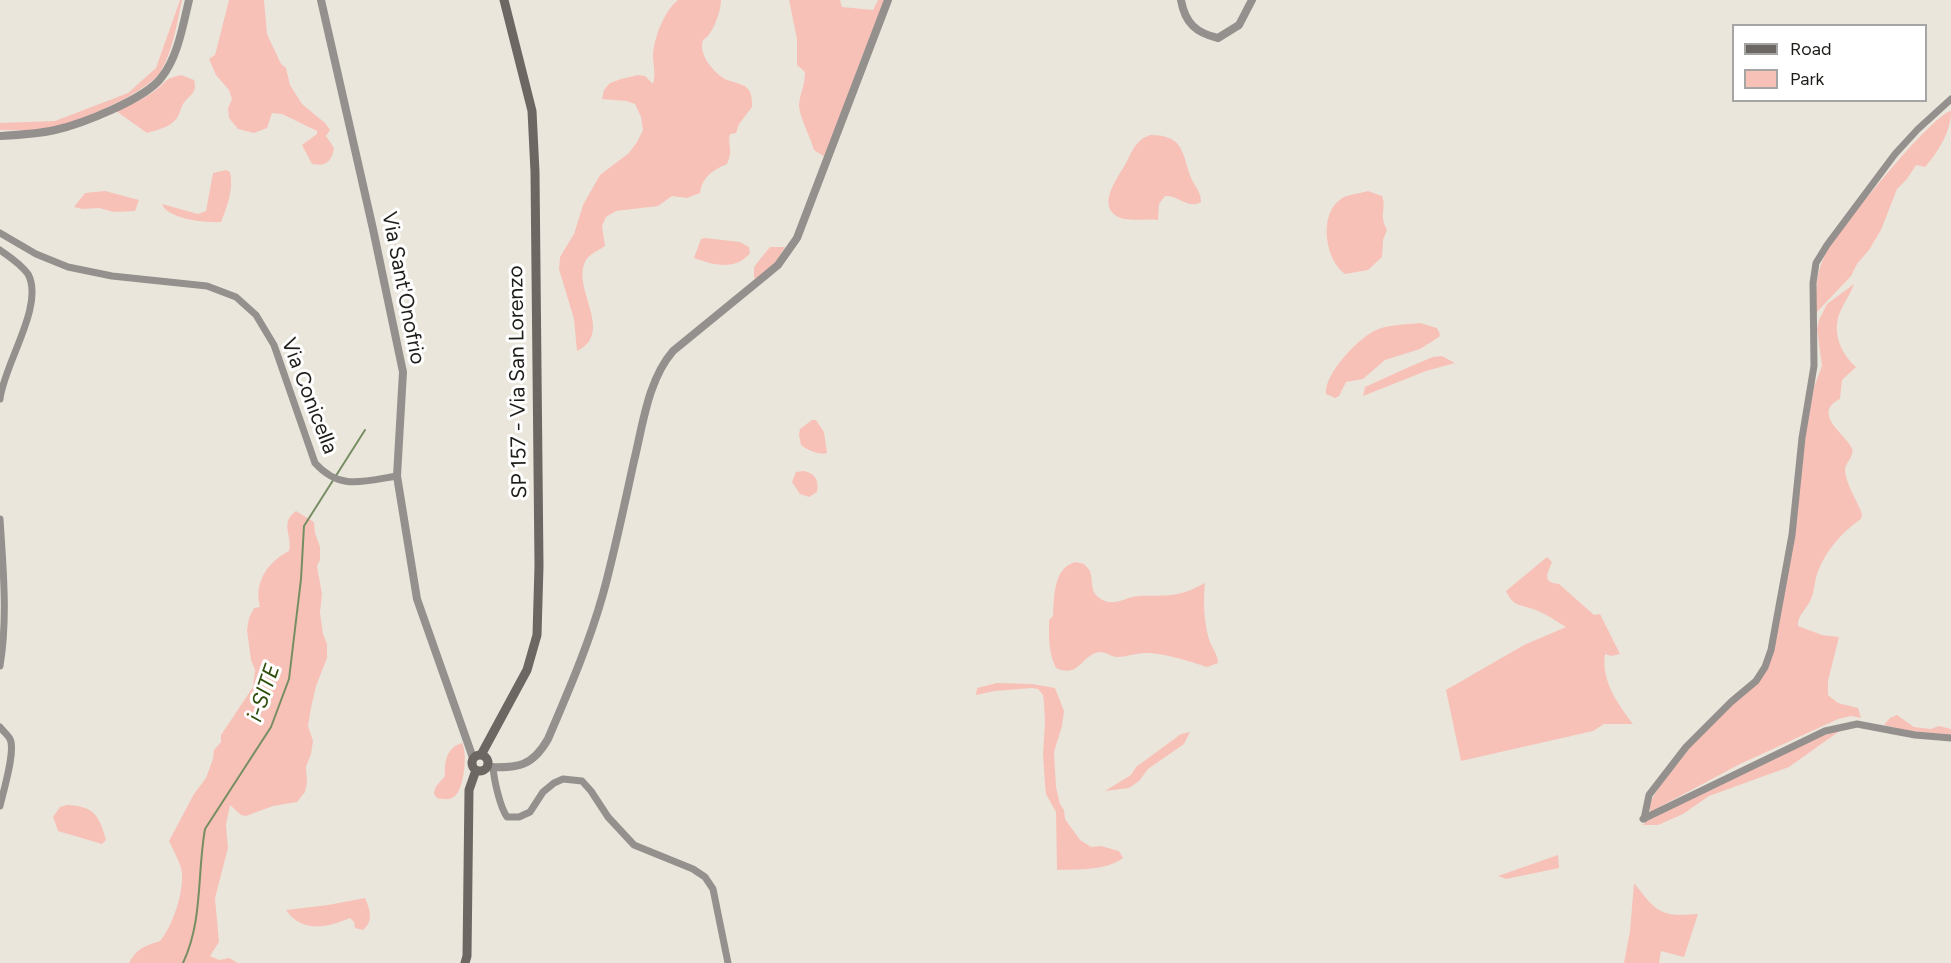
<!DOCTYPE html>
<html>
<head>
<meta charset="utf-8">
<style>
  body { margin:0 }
  #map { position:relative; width:1951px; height:963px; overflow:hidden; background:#ebe6dc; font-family:Figtree,sans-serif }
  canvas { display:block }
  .legend { position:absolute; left:1732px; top:24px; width:195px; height:78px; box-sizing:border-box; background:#fff; border:2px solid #a5a5a3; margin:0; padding:8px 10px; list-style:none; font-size:18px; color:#1f1d1a }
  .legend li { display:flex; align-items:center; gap:12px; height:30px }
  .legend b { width:30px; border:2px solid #a5a5a3 }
</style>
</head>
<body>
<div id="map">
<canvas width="1951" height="963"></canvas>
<ul class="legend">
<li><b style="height:8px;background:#6d6763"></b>Road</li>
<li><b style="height:16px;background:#f7c1b7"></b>Park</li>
</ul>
</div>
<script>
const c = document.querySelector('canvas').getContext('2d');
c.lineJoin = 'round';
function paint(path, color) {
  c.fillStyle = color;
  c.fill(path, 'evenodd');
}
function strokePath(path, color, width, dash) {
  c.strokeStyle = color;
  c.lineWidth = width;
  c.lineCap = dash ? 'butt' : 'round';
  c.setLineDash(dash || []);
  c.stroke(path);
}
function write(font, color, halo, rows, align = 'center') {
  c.font = font + ' Figtree,sans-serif';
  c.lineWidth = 6;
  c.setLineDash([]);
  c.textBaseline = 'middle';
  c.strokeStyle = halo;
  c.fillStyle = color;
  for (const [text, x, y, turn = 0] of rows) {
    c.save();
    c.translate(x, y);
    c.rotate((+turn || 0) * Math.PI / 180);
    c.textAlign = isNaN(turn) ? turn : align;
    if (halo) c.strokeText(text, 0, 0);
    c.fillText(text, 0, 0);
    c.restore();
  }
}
const green = new Path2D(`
  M180 0H182C177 23 173 50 161 71 147 94 68 127 42 130 28 131 14 130 0 130V123L55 121 128 93 156 68Z
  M229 0H264L267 34 281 64 286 68 290 85 302 104 325 123 330 130 326 136 334 148C332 161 326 167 312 164L302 145 317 134V131L282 114 272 113 267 128 254 133 238 129 229 118 228 108 232 99 229 90 216 75 209 59 215 55Z
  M678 0H721C721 11 713 35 703 40 698 54 713 72 725 79 733 83 746 83 750 92 752 96 752 102 752 107L739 124 736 133 730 134C727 147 734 148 727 164 713 170 702 177 700 193L687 198 672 196 658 206 616 211 606 217 602 226 605 246C598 251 591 253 586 260 570 288 616 332 577 351L574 319 559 269 560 257 574 234 583 205 600 175 629 153 637 142 643 130 641 117 635 104 626 101 602 99 604 90 610 83 621 79 638 75 645 76 653 84C656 74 653 65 653 55 654 38 664 11 678 0Z
  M789 0H840L842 7 873 10 878 0H886L862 57 825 157 814 150C811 138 799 116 799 105 800 93 805 86 805 72L797 65V39Z
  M181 75 194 80C198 93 189 95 183 104 180 109 180 114 177 118 171 127 157 130 147 133L116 111C129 105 144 99 156 90 168 80 164 79 181 75Z
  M1951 111C1951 132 1938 152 1925 167L1916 165 1907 179 1897 189 1881 230 1869 250 1857 264 1851 276 1816 313C1815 293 1816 273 1825 255 1836 233 1932 114 1951 111Z
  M1150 135C1186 135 1181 154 1192 180 1196 187 1201 193 1201 202 1188 210 1179 195 1165 196L1159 204 1158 220C1145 218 1125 223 1115 215 1098 202 1119 176 1126 163 1130 155 1134 145 1142 139 1144 137 1147 137 1150 135Z
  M226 170 230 172C234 189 227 207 221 222 206 223 167 219 162 204L198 214 206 211 213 173Z
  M105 191 139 200 135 211 114 212 99 208 82 209 74 207 85 193Z
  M1368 191 1382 196C1387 209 1378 214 1387 230L1383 240 1382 257 1368 270 1345 274C1325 260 1318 214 1341 199 1348 194 1359 194 1368 191Z
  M705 238 740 242 749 247 750 253C736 271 713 265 694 258L701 239Z
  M770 247H785L776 262 756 280 754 277V267L757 263Z
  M1854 284C1851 293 1845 301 1841 310 1831 330 1840 353 1856 367L1842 380 1840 399C1811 413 1846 435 1852 448 1855 456 1845 463 1845 470 1846 485 1857 500 1862 514L1861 519C1841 533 1823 553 1816 578 1814 586 1814 594 1810 601 1806 610 1797 616 1798 626L1822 635 1839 637 1828 681V695L1838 703 1858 708 1861 718 1851 716 1838 719 1740 764 1650 812V802L1660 786 1690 747 1770 662 1805 430 1814 387 1822 366 1817 329 1819 320 1827 304Z
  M1420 323 1437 328 1440 334 1439 337 1420 349 1385 360 1363 379 1346 382 1339 396 1335 398 1326 394C1324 374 1357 340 1374 331 1388 324 1404 325 1420 323Z
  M1442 356 1455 363 1426 371 1363 396 1365 387 1409 367 1433 357Z
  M812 420H816L824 432 827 453C822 456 806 450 801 445L799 435 800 429Z
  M804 471C816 474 819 480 817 492L809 497 800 494 792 482 796 472Z
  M296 511 314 522 315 533 320 547V560L317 566 322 594 320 613 323 634 327 644V658L316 686 311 708 308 726 313 741 311 754 306 767 307 783 305 792 297 802 273 806 246 816 241 815 230 805 226 825 228 848 215 898 219 942 210 956 219 960 229 958 238 963H129C137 948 145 946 160 941 173 926 186 887 181 868 178 858 173 850 169 841L194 794 206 778 213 759 214 750 221 742V735L253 687 255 670 251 660 247 630 249 618 254 608 260 607C253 582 269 561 289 551 293 536 279 523 296 511Z
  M1547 557 1552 562C1548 573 1541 582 1559 584L1594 615 1600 614 1620 654 1611 656 1605 654C1601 681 1618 704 1633 724H1604L1593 731 1461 761 1446 690 1524 645 1566 627C1556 621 1546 614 1536 610 1521 604 1514 608 1506 591Z
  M1076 562 1084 564C1086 566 1088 568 1090 571 1093 579 1090 591 1098 597 1113 609 1124 597 1138 596 1167 595 1178 598 1205 583 1203 599 1204 620 1208 636 1210 646 1218 653 1218 663L1207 667C1192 662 1161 652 1145 653 1136 653 1126 657 1117 657 1112 657 1106 652 1100 652 1081 654 1080 679 1056 668 1048 652 1049 637 1049 620L1053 616C1054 598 1053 567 1076 562Z
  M997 683 1032 684 1055 688 1064 711 1062 726 1054 752 1056 787 1060 804 1064 810 1065 819 1080 840 1091 847 1101 846 1119 851 1123 858C1106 871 1078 869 1057 870L1056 812 1046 794 1045 784 1043 754 1045 723 1044 703 1043 695 1038 689 1032 688 995 691 976 695 977 688Z
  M1897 715 1914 727 1931 729 1939 726 1951 729V735L1913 732 1884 725 1890 718Z
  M1841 730 1789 767 1709 796 1683 814 1658 825H1643L1646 821 1815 738Z
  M1190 732 1184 744 1148 769 1139 781 1129 788 1105 791 1131 775 1136 767 1181 734Z
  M462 743C468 753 464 794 452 798 447 800 441 799 437 798L434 794C435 784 440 783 445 776 444 762 447 747 462 743Z
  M67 805C94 806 99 815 106 840L102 844 58 831 53 817 60 807Z
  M1558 855 1559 868 1506 879 1498 876Z
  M1634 883C1657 912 1659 917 1698 914L1684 957 1661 951 1659 963H1624L1630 931Z
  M365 898C370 910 374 921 363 930L355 928 354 922 350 918C327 928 302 933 286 910L328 905Z`);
const stream = new Path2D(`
  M183 963C203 921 197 874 205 829L271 727 289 679 301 579 304 526 365 430`);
const minor = new Path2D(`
  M0 233 36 254 68 267 112 276 207 286 236 297 256 315 274 345 315 463C340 491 364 481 397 476
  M0 250C10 257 21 264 28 274 45 305 4 364 0 399
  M0 519C3 567 8 618 0 666
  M0 727C3 731 8 735 10 739 16 751 3 792 0 806
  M493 767C494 780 500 807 507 817H519L530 812 543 792 554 783 563 779 582 781 591 791 608 817 634 845 693 869 705 877 713 889 728 963
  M1643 819 1825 731 1857 724 1915 735 1951 738
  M1644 819 1649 795 1686 747 1731 702 1756 681 1765 667 1771 650 1792 535 1802 438 1814 366 1813 283 1816 263 1827 245 1895 154 1918 129 1951 99`);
const tertiary = new Path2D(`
  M321 0 373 229 403 372 397 476 417 599 473 758
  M1181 0C1185 23 1196 33 1218 38L1239 25 1252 0
  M0 136C18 135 37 134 55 130 82 124 145 99 161 78 178 57 183 25 189 0
  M487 767C518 768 532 767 548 739 568 692 589 644 603 594 615 550 624 506 634 461 643 424 648 380 673 351L766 275 778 265 797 238 888 0`);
const secondary = new Path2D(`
  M472 763a8 8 0 1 1 16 0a8 8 0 1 1-16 0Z
  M481 755 527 670 537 635 539 566 535 172 532 111 504 0
  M465 963 467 956 469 790 476 770`);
const streetNames = [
  ["Via Sant'Onofrio",403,288,79],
  ["SP 157 - Via San Lorenzo",518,382,-91],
  ["Via Conicella",309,396,69]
];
const waterNames = [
  ["i-SITE",264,693,-71]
];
paint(green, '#f7c1b7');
strokePath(stream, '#768e62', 2);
strokePath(minor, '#94908d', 7);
strokePath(tertiary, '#94908d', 8);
strokePath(secondary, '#6d6763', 9);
write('21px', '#1f1d1a', '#fff', streetNames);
write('italic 22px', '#2c4c08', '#fff', waterNames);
</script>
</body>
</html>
